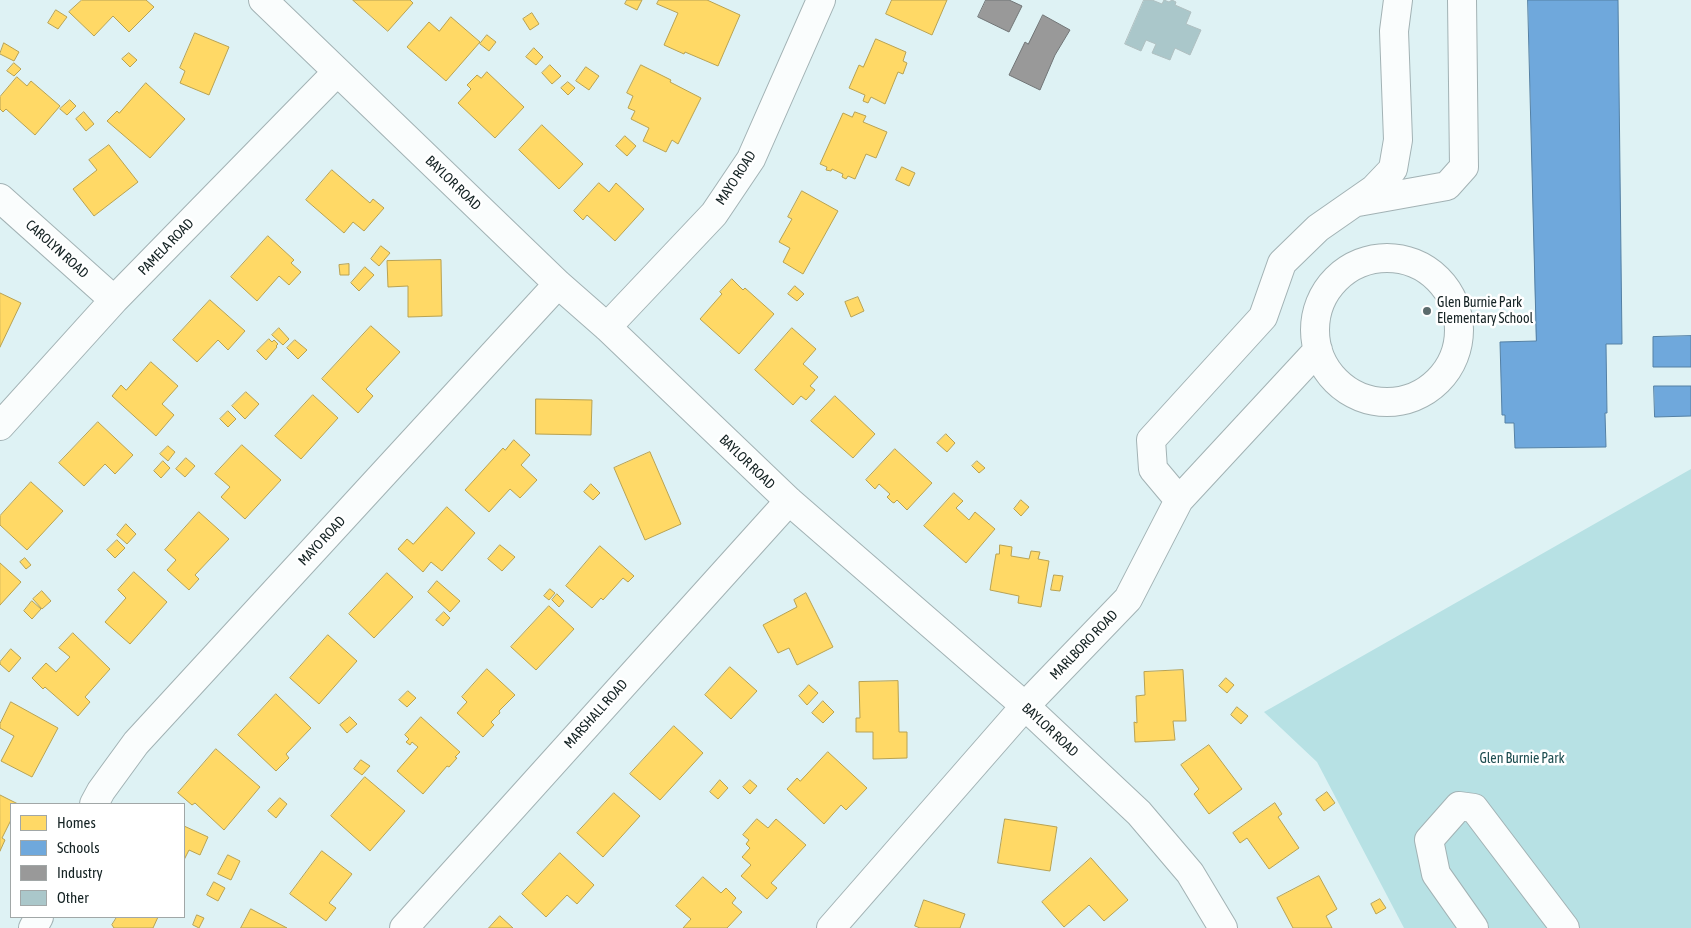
<!DOCTYPE html>
<html>
<head>
<meta charset="utf-8">
<style>
  body { margin:0 }
  #map { position:relative; width:1691px; height:928px; overflow:hidden; background:#def2f4; font-family:"Asap Condensed",sans-serif }
  canvas { display:block }
  .legend { position:absolute; left:10px; top:803px; width:175px; height:115px; box-sizing:border-box; background:#fff; border:1px solid #a1a7a7; margin:0; padding:6px 9px; list-style:none; font-size:15px; color:#142223 }
  .legend li { display:flex; align-items:center; gap:10px; height:25px }
  .legend b { width:25px; border:1px solid #a1a7a7 }
</style>
</head>
<body>
<div id="map">
<canvas width="1691" height="928"></canvas>
<ul class="legend">
<li><b style="height:14px;background:#ffd966"></b>Homes</li>
<li><b style="height:14px;background:#6fa8dc"></b>Schools</li>
<li><b style="height:14px;background:#999"></b>Industry</li>
<li><b style="height:14px;background:#aac7ca"></b>Other</li>
</ul>
</div>
<script>
const c = document.querySelector('canvas').getContext('2d');
c.lineJoin = 'round';
function paint(path, color) {
  c.fillStyle = color;
  c.fill(path, 'evenodd');
}
function strokePath(path, color, width, dash) {
  c.strokeStyle = color;
  c.lineWidth = width;
  c.lineCap = dash ? 'butt' : 'round';
  c.setLineDash(dash || []);
  c.stroke(path);
}
function write(font, color, halo, rows, align = 'center') {
  c.font = font + ' "Asap Condensed",sans-serif';
  c.lineWidth = 5;
  c.setLineDash([]);
  c.textBaseline = 'middle';
  c.strokeStyle = halo;
  c.fillStyle = color;
  for (const [text, x, y, turn = 0] of rows) {
    c.save();
    c.translate(x, y);
    c.rotate((+turn || 0) * Math.PI / 180);
    c.textAlign = isNaN(turn) ? turn : align;
    if (halo) c.strokeText(text, 0, 0);
    c.fillText(text, 0, 0);
    c.restore();
  }
}
const green = new Path2D(`
  M1691 469V928H1404L1317 762 1264 712Z`);
const homes = new Path2D(`
  M82 0H146L154 7 129 32 113 16 94 36 69 12Z
  M353 0H410L413 3 388 31Z
  M627 0H642L637 10 625 4Z
  M659 0H707L740 15 718 66 685 52 684 54 664 45 678 13 657 4Z
  M892 0H947L932 35 886 14Z
  M56 10 67 17 58 29 48 23Z
  M532 13 539 24 530 30 523 19Z
  M451 17 480 42 446 81 407 47 429 22 439 31Z
  M195 33 229 47 209 95 180 83 185 71 180 68Z
  M487 35 496 42 489 51 480 44Z
  M876 39 906 52 903 61 907 63 903 74 898 72 885 104 871 97 868 103 863 101 865 95 849 88 859 65 863 67Z
  M4 43 19 52 14 61 0 54Z
  M534 48 543 57 536 65 526 57Z
  M129 53 137 60 130 67 122 59Z
  M14 63 21 69 14 76 7 71Z
  M550 65 561 76 552 84 542 73Z
  M641 65 671 80 670 82 701 98 678 144 672 140 666 152 643 141 649 128 631 119 635 111 628 108 633 96 627 93Z
  M586 67 599 76 589 90 576 81Z
  M487 72 524 107 495 138 458 103 471 89 467 85 477 75 481 78Z
  M17 77 27 86 31 81 60 106 35 135 6 109 3 112 0 109V97Z
  M568 82 575 88 568 95 561 88Z
  M146 83 185 119 150 158 107 121 117 111 119 113Z
  M70 100 76 106 67 115 60 109Z
  M84 112 94 124 86 131 76 119Z
  M855 112 866 116 863 122 887 132 876 158 866 154 855 179 848 176 846 179 842 177 843 174 832 169 831 171 826 170 827 167 820 164 843 113 852 117Z
  M542 125 583 164 559 189 519 150Z
  M625 136 636 146 627 156 616 146Z
  M109 145 138 182 94 216 73 189 97 170 89 160Z
  M902 167 915 173 909 186 896 180Z
  M332 170 370 203 373 199 384 208 364 231 353 222 344 233 306 200Z
  M599 183 609 192 616 183 644 209 615 241 587 215 583 220 574 211Z
  M802 191 838 211 803 274 783 262 790 248 779 242 792 219 788 217Z
  M268 236 294 260 291 263 301 272 289 285 279 276 257 301 231 277Z
  M381 246 390 253 379 266 371 259Z
  M441 260 442 316 408 317V286L388 287 387 261Z
  M349 264V275H340L339 265Z
  M365 267 374 275 359 291 351 283Z
  M732 279 743 290 745 288 774 314 739 354 700 319 722 294 720 292Z
  M795 286 804 294 797 301 788 294Z
  M0 293 21 303 0 347Z
  M858 297 864 311 851 317 845 302Z
  M210 300 245 331 228 350 218 340 197 362 173 340Z
  M371 326 400 352 366 389 373 396 358 413 322 379Z
  M279 328 289 339 283 345 272 335Z
  M792 328 816 349 803 364 818 377 810 386 815 390 806 400 801 396 793 405 755 370Z
  M269 339 272 342 274 340 278 344 276 346 277 347 266 360 257 351Z
  M295 340 307 350 298 359 287 348Z
  M151 362 178 386 162 404 174 415 156 436 112 396 121 385 126 390Z
  M246 392 259 404 245 419 232 406Z
  M313 395 338 418 301 459 275 436Z
  M835 396 875 434 853 458 811 421Z
  M536 399 592 400 591 435 536 434Z
  M228 411 236 419 228 427 220 419Z
  M98 422 133 455 115 474 105 464 84 486 59 463Z
  M946 434 955 443 947 452 937 443Z
  M514 440 530 455 521 465 537 480 520 498 510 489 489 512 465 490 503 448 505 450Z
  M242 445 281 480 245 519 221 497 230 487 215 474Z
  M168 446 175 452 168 461 160 454Z
  M895 449 932 483 907 510 897 500 894 503 892 502 887 497 890 494 879 484 875 489 866 480Z
  M650 452 681 524 645 540 614 468Z
  M186 458 195 466 185 477 176 469Z
  M163 461 170 468 161 478 154 471Z
  M977 461 985 468 979 473 972 466Z
  M31 482 63 511 27 550 0 525V516Z
  M591 484 600 493 593 500 584 492Z
  M954 493 963 501 956 508 969 520 975 512 995 529 966 563 924 526Z
  M1021 500 1029 507 1021 516 1014 509Z
  M447 507 475 533 442 571 431 562 423 572 398 549 407 539 413 544Z
  M199 512 229 539 195 575 199 579 189 590 167 570 176 560 165 550Z
  M126 524 136 534 127 544 117 535Z
  M117 540 125 548 115 558 107 550Z
  M500 545 515 557 502 571 488 559Z
  M1000 545 1012 547 1011 556 1029 559 1031 551 1040 552 1038 559 1049 561 1041 607 1018 603 1019 596 990 590 996 554H999Z
  M600 546 634 576 628 582 623 578 603 600 601 598 592 608 566 586Z
  M25 558 31 565 26 569 20 562Z
  M0 563 21 582 0 605Z
  M134 572 167 602 130 644 105 622 126 598 118 590Z
  M387 573 413 597 374 638 349 614Z
  M1054 575 1063 576 1060 591 1051 590Z
  M437 581 460 601 450 612 428 592Z
  M550 589 555 593 549 600 544 596Z
  M42 591 51 601 42 609 33 599Z
  M806 593 833 647 797 665 789 648 778 653 763 625 797 607 794 600Z
  M557 594 564 601 559 607 552 600Z
  M32 601 41 609 32 619 24 611Z
  M549 606 574 629 536 670 511 647Z
  M444 612 450 618 443 626 436 620Z
  M73 633 110 669 85 697 90 702 78 716 45 687 43 689 32 678 46 663 56 672 70 657 59 648Z
  M328 635 357 661 319 704 290 678Z
  M11 649 21 658 9 672 0 664V662Z
  M730 667 757 691 731 719 705 695Z
  M487 669 515 695 499 711 500 713 491 722 494 725 483 737 457 713 467 702 462 697Z
  M1183 670 1186 721H1173L1175 740 1135 742 1134 722 1137 723 1136 696 1145 695 1144 672Z
  M1226 678 1234 685 1227 693 1219 686Z
  M898 681 899 732H907V758L873 759V732H856V718H860L859 682Z
  M809 685 818 693 807 705 799 696Z
  M408 691 416 698 407 707 399 700Z
  M276 694 311 728 286 754 289 758 276 771 238 735Z
  M823 701 834 712 823 723 812 713Z
  M11 702 58 728 32 777 1 761 14 736 0 728V724Z
  M1237 707 1248 716 1241 724 1231 715Z
  M350 717 357 724 347 733 340 725Z
  M421 717 460 752 455 757 457 758 449 767 447 766 423 794 397 771 418 747 412 742 410 745 406 742 409 739 405 735Z
  M674 726 703 753 660 800 630 774Z
  M1209 745 1242 789 1209 814 1194 794 1199 789 1181 765Z
  M216 749 260 787 224 830 195 803 192 805 178 793Z
  M828 752 867 788 846 810 841 805 824 824 787 789 797 778 800 781Z
  M361 760 370 766 362 775 354 769Z
  M365 777 405 811 370 851 331 816Z
  M720 780 728 788 718 799 710 792Z
  M750 780 757 786 750 794 743 787Z
  M1327 792 1335 803 1324 811 1316 800Z
  M614 793 640 816 603 857 577 833Z
  M0 795 18 804H11V820L2 838 5 840 0 851Z
  M280 798 287 804 276 818 268 811Z
  M1275 803 1282 814 1278 817 1299 848 1269 869 1247 838 1240 843 1233 833Z
  M757 819 768 828 776 819 806 845 771 883 777 888 767 899 741 876 751 865 742 857 750 848 746 844 749 840 743 835Z
  M1005 819 1057 827 1050 871 998 863Z
  M184 826 208 837 200 855 189 850 184 860Z
  M322 851 352 874 329 903 336 908 326 921 290 894Z
  M560 853 594 885 577 904 567 895 546 917 522 894Z
  M228 855 240 861 231 880 218 874Z
  M1091 858 1128 900 1104 921 1089 905 1064 927 1042 902Z
  M1319 876 1337 909 1326 916 1332 928H1293L1277 898Z
  M703 877 721 893 726 888 736 898 732 903 742 912 727 928H683L691 919 676 906Z
  M214 882 225 888 218 901 207 895Z
  M1380 899 1386 908 1376 914 1371 904Z
  M924 900 965 914 960 928H920L915 926Z
  M251 909 287 928H241Z
  M197 915 204 918 199 928 193 925Z
  M500 916 501 917 513 928H489Z
  M117 917H158L153 928H114L112 925Z`);
const schools = new Path2D(`
  M1528 0H1618L1622 344H1606L1607 413H1605L1606 447 1515 448 1514 423H1505V415H1502L1500 342 1536 341Z
  M1691 336V367H1653V337Z
  M1654 386H1691V416L1655 417Z`);
const industry = new Path2D(`
  M986 0H1009L1022 6 1009 32 978 17Z
  M1043 15 1070 30 1055 55 1040 90 1009 75 1025 42 1028 44Z`);
const building = new Path2D(`
  M1144 0H1152L1162 4 1164 0 1169 2 1172 0 1176 2 1175 5 1191 12 1186 24 1201 30 1190 55 1175 48 1170 60 1152 53 1156 44 1146 40 1141 51 1125 44Z`);
const minor = new Path2D(`
  M263 0 558 284 607 327 789 501 1025 706 1139 813 1190 873 1223 928
  M0 198 114 300
  M1358 202 1447 186 1464 167 1462 0
  M1315 330a72 72 0 1 1 144 0a72 72 0 1 1-144 0Z
  M607 327 714 214 751 159 821 0
  M0 426 114 300 337 72
  M1179 500 1153 469 1151 440 1263 317 1282 263 1318 228 1374 189 1393 169 1398 140 1394 31 1398 0
  M94 804 101 791 136 743 558 284
  M33 928 39 917
  M404 928 789 501
  M831 928 1025 706 1128 599 1179 500 1318 350
  M1474 928 1436 874 1429 840 1459 806 1474 808 1565 928`);
const markers = [
  [1427,311,5,"#5b6b6c"]
];
const streetNames = [
  ["MAYO ROAD",736,178,-57],
  ["BAYLOR ROAD",453,183,44],
  ["PAMELA ROAD",166,247,-46],
  ["CAROLYN ROAD",57,249,42],
  ["BAYLOR ROAD",747,462,44],
  ["MAYO ROAD",322,541,-47],
  ["MARLBORO ROAD",1084,645,-46],
  ["MARSHALL ROAD",596,714,-48],
  ["BAYLOR ROAD",1050,730,43]
];
const poiNames = [
  ["Glen Burnie Park",1437,303],
  ["Elementary School",1437,319]
];
const parkNames = [
  ["Glen Burnie Park",1522,759]
];
paint(green, '#b7e1e4');
paint(homes, '#ffd966');
strokePath(homes, '#b8a252', 1);
paint(schools, '#6fa8dc');
strokePath(schools, '#5480a4', 1);
paint(industry, '#999');
strokePath(industry, '#717576', 1);
paint(building, '#aac7ca');
strokePath(building, '#afbfc0', 1);
strokePath(minor, '#a2b2b4', 30);
strokePath(minor, '#fafdfd', 28);
for (const [x, y, r, color] of markers) {
  const dot = new Path2D();
  dot.arc(x, y, r, 0, 2 * Math.PI);
  c.fillStyle = color;
  c.fill(dot);
  strokePath(dot, '#fff', 2);
}
write('14px', '#142223', '#fff', streetNames);
write('14px', '#142223', '#fff', poiNames, 'left');
write('14px', '#1e4e51', '#fff', parkNames);
</script>
</body>
</html>
